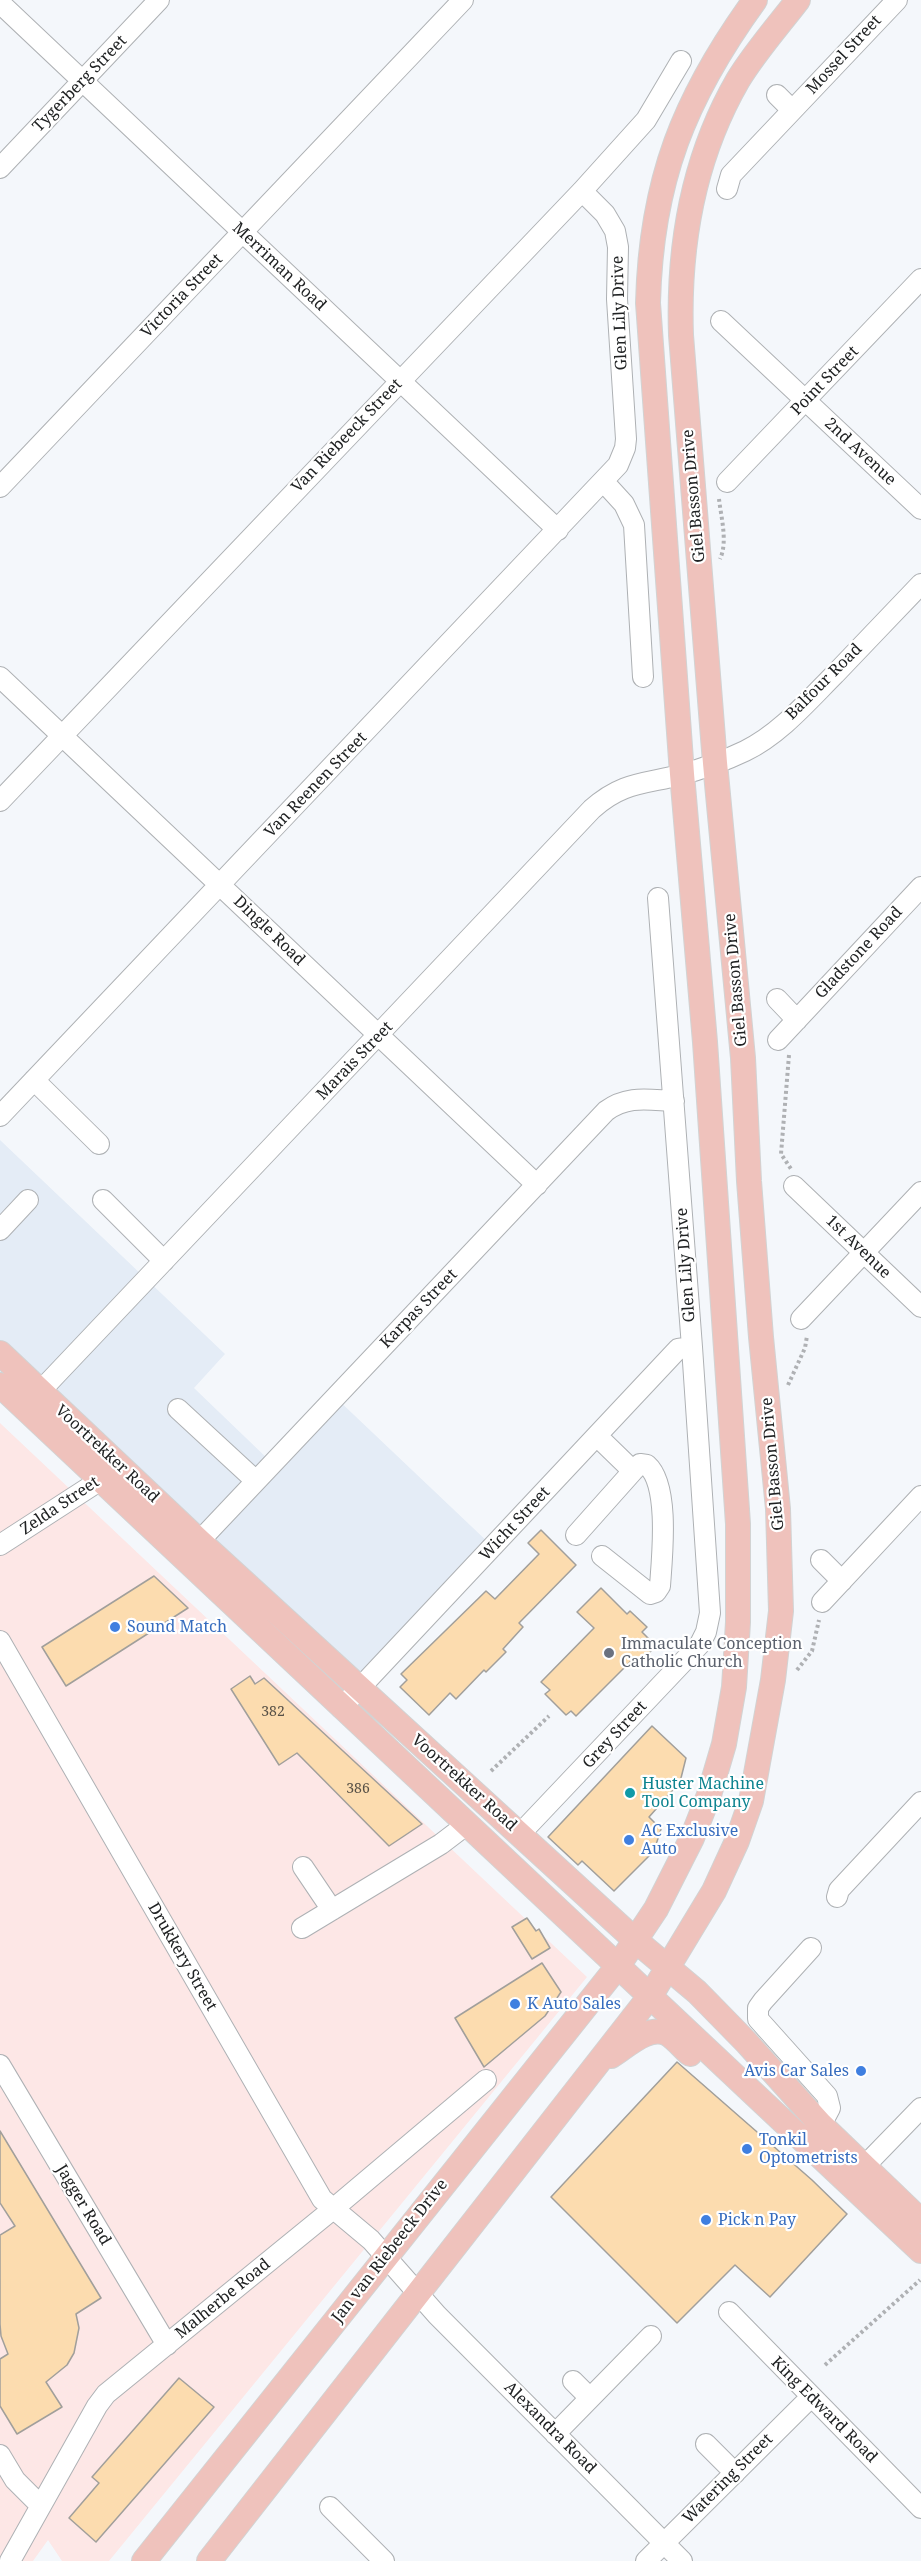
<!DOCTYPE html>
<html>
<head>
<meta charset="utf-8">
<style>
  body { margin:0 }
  canvas { display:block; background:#f4f7fb }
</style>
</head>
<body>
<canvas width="921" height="2561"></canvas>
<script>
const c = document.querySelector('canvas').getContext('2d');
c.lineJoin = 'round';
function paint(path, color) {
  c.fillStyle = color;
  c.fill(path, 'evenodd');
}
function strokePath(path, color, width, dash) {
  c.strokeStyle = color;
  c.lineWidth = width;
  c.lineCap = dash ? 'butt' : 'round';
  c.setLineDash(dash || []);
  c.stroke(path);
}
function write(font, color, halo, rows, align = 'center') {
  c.font = font + ' "Noto Serif",serif';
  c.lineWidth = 4.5;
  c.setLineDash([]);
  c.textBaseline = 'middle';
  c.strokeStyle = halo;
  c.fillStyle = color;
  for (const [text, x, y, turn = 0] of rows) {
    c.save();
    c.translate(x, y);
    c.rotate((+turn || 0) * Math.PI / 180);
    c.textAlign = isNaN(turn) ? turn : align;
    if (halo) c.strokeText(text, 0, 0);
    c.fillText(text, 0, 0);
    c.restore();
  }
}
const built = new Path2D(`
  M0 1140 225 1354 194 1388 271 1462 334 1396 491 1545 360 1686 0 1348Z`);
const industrial = new Path2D(`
  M0 1423 587 1977 109 2561H62L48 2540 33 2561H0Z`);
const building = new Path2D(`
  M541 1530 576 1565 519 1623 523 1627 503 1649 506 1652 486 1672 484 1670 456 1699 450 1693 429 1715 400 1687 407 1680 401 1674 486 1591 495 1599 539 1554 528 1543Z
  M154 1576 188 1608 66 1686 42 1647Z
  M601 1588 627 1614 630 1611 647 1627 642 1632 656 1646 637 1665 632 1660 576 1716 571 1711 566 1715 545 1694 550 1690 541 1682 594 1628 577 1612Z
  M250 1676 255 1684 264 1678 422 1824 389 1846 297 1753 279 1765 231 1689Z
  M652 1726 686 1758 680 1782 649 1817 661 1829 654 1851 614 1891 582 1861 578 1865 548 1837Z
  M527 1918 536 1931 539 1929 550 1948 532 1959 512 1927Z
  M542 1963 561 1992 545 2016 484 2067 455 2018Z
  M677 2062 812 2180 847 2214 770 2297 735 2265 677 2323 551 2197Z
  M0 2131 101 2298 76 2314 79 2328 74 2353 67 2365 46 2382 62 2407 17 2434 0 2406V2359L8 2354 1 2336 0 2324V2235L15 2226 0 2203Z
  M179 2378 214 2407 96 2542 69 2518 99 2483 92 2477Z`);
const path = new Path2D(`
  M719 499C721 517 728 542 720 559
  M789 1055 781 1154 791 1169
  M788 1385 805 1348 807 1336
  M797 1670 812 1651 819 1620
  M491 1771 549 1716
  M825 2365 920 2280`);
const minor = new Path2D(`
  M0 3 558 530
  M777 95 792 110
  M0 168 159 0
  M727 189 731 175 897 0
  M721 321 921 509
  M603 481 624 504 634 525 643 677
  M727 482 921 279
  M0 487 463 0
  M0 677 537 1185
  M0 801 582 191 646 120 681 61
  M777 999 797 1020
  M778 1040 921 887
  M34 1080 99 1144
  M0 1116 618 465 625 448 626 439 617 299 618 247 615 231 605 214 582 191
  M794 1186 921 1307
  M103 1200 164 1261
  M0 1230 28 1200
  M801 1319 921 1192
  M30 1402 592 809C622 782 644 784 680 775 702 769 724 761 745 751 780 734 808 701 835 674 864 644 892 614 921 584
  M178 1409 256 1481
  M598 1437 633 1471
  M576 1535 633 1471 640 1464 647 1465C670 1485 662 1557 660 1586L656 1592 650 1594 602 1556
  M0 1545 99 1481 111 1469
  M189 1552 606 1111C628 1095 648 1100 674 1101
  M821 1560 842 1581
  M822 1602 921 1496
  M0 1641 322 2199 371 2240 437 2315 682 2561
  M341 1708 678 1349 692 1347
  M520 1834 700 1644 706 1632 710 1613 692 1347 658 898
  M303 1867 332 1910
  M837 1897 839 1890 921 1802
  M302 1928 441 1844 466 1825
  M811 1948 763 2001 758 2008V2019L827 2096 830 2108 821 2125
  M0 2065 167 2345
  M854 2177 921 2108
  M729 2312 921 2508
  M573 2381 590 2398
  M555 2434 651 2336
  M706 2444 735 2473
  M0 2455 15 2480 41 2506
  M330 2507 384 2561
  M10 2561 97 2406 106 2394 333 2209 486 2080
  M646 2561 811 2397`);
const major = new Path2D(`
  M0 1353 199 1541 635 1940 697 1992 747 2043 821 2125 921 2221
  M0 1385 921 2251
  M611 2056C626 2047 649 2024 668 2034 676 2039 683 2048 690 2054
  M144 2561 618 1966 656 1909 692 1838 709 1795 724 1744 734 1687 738 1622V1524L705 1042 682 774 648 303C651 181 684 98 755 0
  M209 2561 651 1995 714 1891 737 1841 751 1801 773 1680 781 1611 778 1509 761 1337 749 1181 743 1058 715 763 681 335C678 247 693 158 738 80 755 52 778 26 798 0`);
const markers = [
  [115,1627,6,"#3f7fe0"],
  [609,1653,6,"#6b7280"],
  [630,1793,6,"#0f9aa8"],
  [629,1840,6,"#3f7fe0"],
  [515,2004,6,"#3f7fe0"],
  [861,2071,6,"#3f7fe0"],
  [747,2149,6,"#3f7fe0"],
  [706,2220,6,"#3f7fe0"]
];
const numberNames = [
  ["382",273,1712],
  ["386",358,1789]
];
const streetNames = [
  ["Mossel Street",844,55,-47],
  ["Tygerberg Street",80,84,-46],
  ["Merriman Road",279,267,43],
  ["Victoria Street",182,296,-46],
  ["Glen Lily Drive",620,313,-92],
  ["Point Street",825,381,-46],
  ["Van Riebeeck Street",347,436,-46],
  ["2nd Avenue",860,452,43],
  ["Giel Basson Drive",694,496,-95],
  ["Balfour Road",824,682,-45],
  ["Van Reenen Street",316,785,-46],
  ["Dingle Road",269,931,44],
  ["Gladstone Road",859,953,-47],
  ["Giel Basson Drive",736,980,-95],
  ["Marais Street",355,1061,-46],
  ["1st Avenue",858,1247,44],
  ["Glen Lily Drive",686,1265,-94],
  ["Karpas Street",419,1309,-46],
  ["Voortrekker Road",107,1454,43],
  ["Giel Basson Drive",773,1464,-95],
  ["Zelda Street",60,1506,-34],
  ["Wicht Street",515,1524,-47],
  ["Grey Street",615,1735,-47],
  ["Voortrekker Road",464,1783,42],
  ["Drukkery Street",182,1957,60],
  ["Jagger Road",83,2205,59],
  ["Jan van Riebeeck Drive",390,2251,-52],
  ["Malherbe Road",223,2299,-39],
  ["King Edward Road",824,2410,45],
  ["Alexandra Road",550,2428,45],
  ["Watering Street",728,2479,-45]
];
const shopNames = [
  ["Sound Match",127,1627],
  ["AC Exclusive",641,1831],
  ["Auto",641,1849],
  ["K Auto Sales",527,2004],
  ["Avis Car Sales",849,2071,"right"],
  ["Tonkil",759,2140],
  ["Optometrists",759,2158],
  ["Pick n Pay",718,2220]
];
const worshipNames = [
  ["Immaculate Conception",621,1644],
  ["Catholic Church",621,1662]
];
const cultureNames = [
  ["Huster Machine",642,1784],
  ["Tool Company",642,1802]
];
paint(built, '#e4ecf6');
paint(industrial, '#fde7e6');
paint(building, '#fcdcaf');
strokePath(building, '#a19f9b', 1.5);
strokePath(minor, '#aeb1b4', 22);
strokePath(major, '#d2d3d3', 26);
strokePath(path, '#afb1b4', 4, [3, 3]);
strokePath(minor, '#fff', 20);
strokePath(major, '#efc2bc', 24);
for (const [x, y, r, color] of markers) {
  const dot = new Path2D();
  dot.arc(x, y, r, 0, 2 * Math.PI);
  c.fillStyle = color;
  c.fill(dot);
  strokePath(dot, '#fff', 2);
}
write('14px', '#575046', null, numberNames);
write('16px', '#202223', '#fff', streetNames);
write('16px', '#366cbe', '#fff', shopNames, 'left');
write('16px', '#5b616d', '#fff', worshipNames, 'left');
write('16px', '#0d838f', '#fff', cultureNames, 'left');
</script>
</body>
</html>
